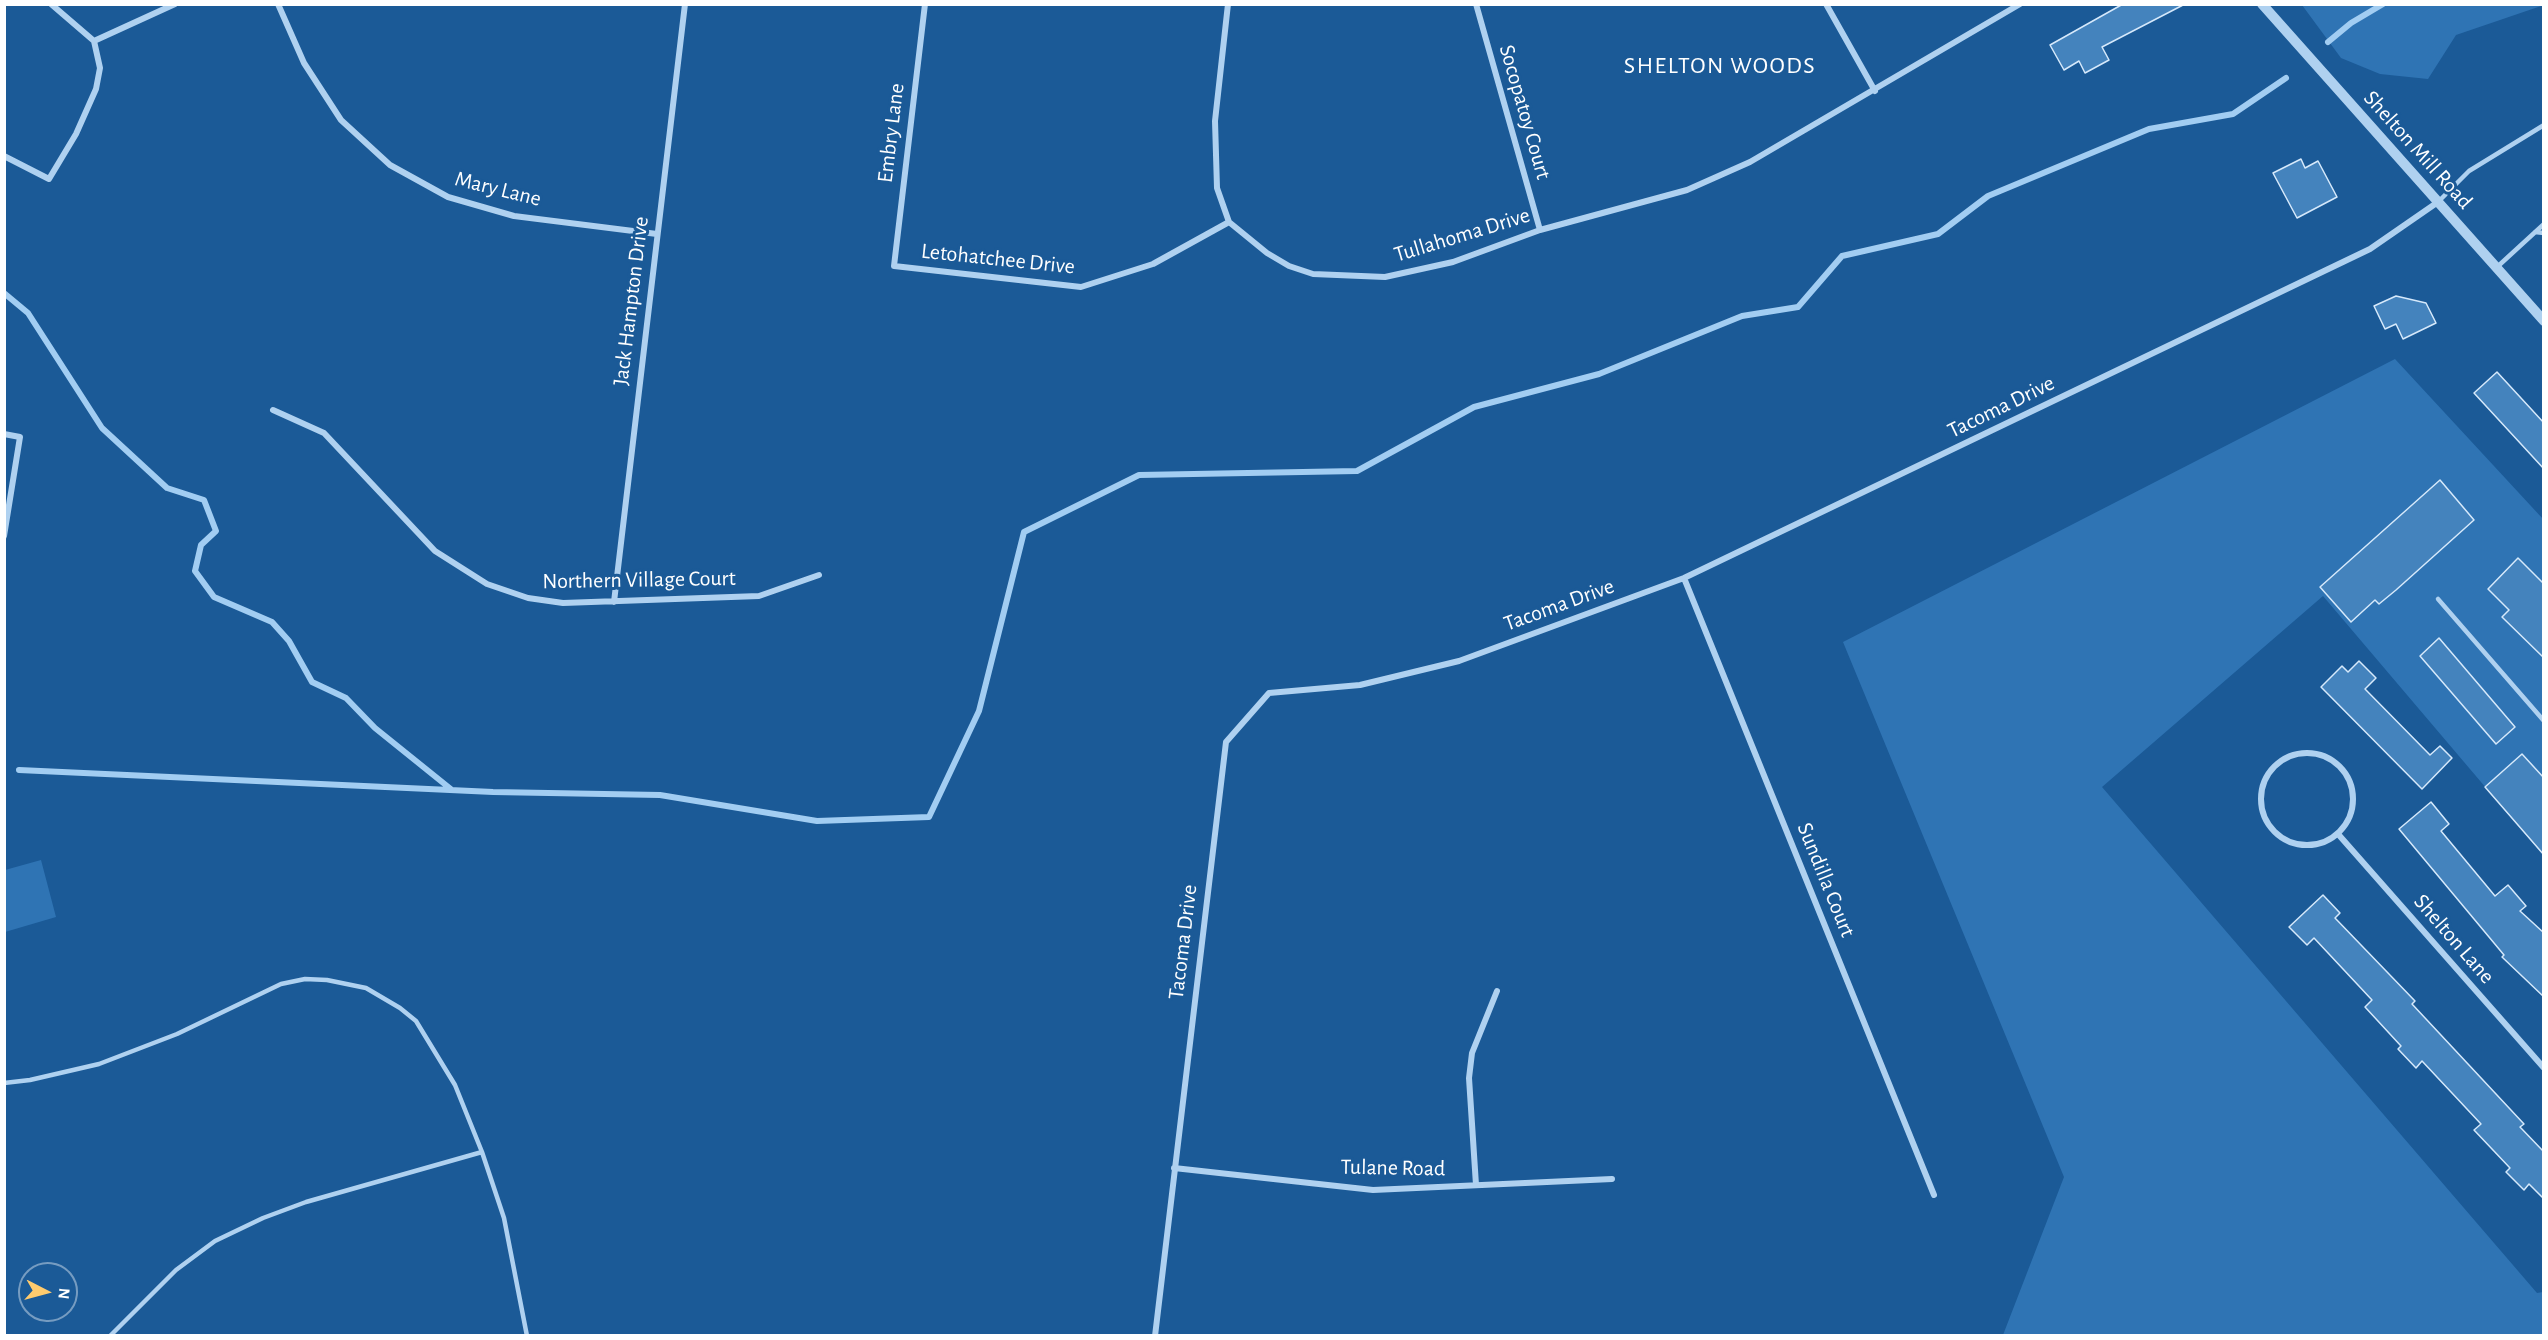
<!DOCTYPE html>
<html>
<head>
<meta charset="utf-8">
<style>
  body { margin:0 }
  #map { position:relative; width:2548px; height:1340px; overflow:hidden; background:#1b5a97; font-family:"Alegreya Sans",sans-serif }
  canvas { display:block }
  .frame { position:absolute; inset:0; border:6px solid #fff; pointer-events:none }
  .north { position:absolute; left:18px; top:1262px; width:60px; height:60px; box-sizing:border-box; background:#1b5a97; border:2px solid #769cc1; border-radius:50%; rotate:96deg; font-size:16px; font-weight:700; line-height:24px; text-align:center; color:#fff }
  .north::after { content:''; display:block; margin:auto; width:21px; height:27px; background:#ffcb6e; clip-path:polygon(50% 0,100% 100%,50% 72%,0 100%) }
</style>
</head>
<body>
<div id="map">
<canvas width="2548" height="1340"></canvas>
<div class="frame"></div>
<div class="north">N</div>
</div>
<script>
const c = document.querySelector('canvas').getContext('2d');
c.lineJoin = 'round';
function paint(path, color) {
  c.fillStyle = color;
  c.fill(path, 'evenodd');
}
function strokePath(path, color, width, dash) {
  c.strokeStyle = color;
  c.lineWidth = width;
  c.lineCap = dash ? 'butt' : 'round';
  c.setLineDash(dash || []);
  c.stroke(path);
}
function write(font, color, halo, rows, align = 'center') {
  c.font = font + ' "Alegreya Sans",sans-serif';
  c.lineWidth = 6;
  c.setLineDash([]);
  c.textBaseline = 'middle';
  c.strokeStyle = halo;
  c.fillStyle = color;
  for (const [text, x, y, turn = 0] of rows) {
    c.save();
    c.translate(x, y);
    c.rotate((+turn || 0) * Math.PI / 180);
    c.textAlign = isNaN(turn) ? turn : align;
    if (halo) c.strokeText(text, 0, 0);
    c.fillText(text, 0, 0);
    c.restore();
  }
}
const green = new Path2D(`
  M2302 5 2543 4 2544 5 2456 35 2428 79 2380 74 2341 58Z
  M2395 359 2543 519V855L2323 596 2102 787 2537 1293 2543 1292V1335H2003L2064 1177 1843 642Z
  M41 860 56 917 5 932V870Z`);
const stream = new Path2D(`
  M2328 42 2351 23 2383 4
  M4 293 28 313 102 428 167 488 204 500 216 531 201 545 195 571 214 597 272 622 289 641 312 682 346 698 375 728 452 790
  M19 770 493 792 660 795 817 821 929 817 979 711 1024 532 1139 475 1357 471 1474 407 1599 374 1742 316 1798 307 1842 256 1938 234 1988 196 2149 129 2233 114 2286 78`);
const building = new Path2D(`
  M2123 4H2185L2102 47 2109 60 2085 73 2079 61 2064 70 2050 45Z
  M2301 159 2305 168 2318 161 2337 197 2297 218 2273 173Z
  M2396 296 2426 303 2436 323 2403 339 2396 324 2385 329 2374 306Z
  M2497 372 2544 423V469L2474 393Z
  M2440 480 2474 520 2396 590 2379 604 2375 600 2351 622 2320 587Z
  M2518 558 2544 584V658L2502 617 2509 610 2488 589Z
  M2439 638 2515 727 2496 744 2420 656Z
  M2359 661 2376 678 2365 689 2430 755 2440 746 2452 758 2422 789 2321 687 2342 666 2348 672Z
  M2522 754 2544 778V855L2485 787Z
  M2431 802 2449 824 2441 831 2495 896 2508 885 2526 906 2520 911 2544 933V997L2502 957 2504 955 2399 829Z
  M2323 895 2340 913 2335 918 2415 1001 2412 1004 2524 1124 2520 1127 2544 1152V1199L2529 1184 2524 1190 2506 1172 2510 1168 2474 1130 2481 1124 2422 1061 2416 1068 2398 1049 2401 1046 2365 1007 2372 1000 2314 938 2307 945 2289 927Z`);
const service = new Path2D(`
  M2438 202 2469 171 2544 125
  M2535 232 2544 233
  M2496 268 2544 224
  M2438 599 2544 721
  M4 1083 30 1080 99 1064 177 1034 281 984 305 979 327 980 366 988 400 1008 416 1021 455 1085 482 1152 504 1218 527 1336
  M110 1336 176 1270 215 1241 263 1218 306 1202 482 1152`);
const minor = new Path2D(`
  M278 4 304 63 341 120 390 165 448 197 514 216 657 234
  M925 4 894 266 1081 287 1153 264 1229 222
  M1228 4 1215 121 1217 188 1229 222 1267 253 1289 266 1313 274 1385 277 1453 262 1540 230 1687 190 1750 162 2020 4
  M1476 4 1540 230
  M1826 4 1875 91
  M94 41 175 4
  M4 156 49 179 76 134 96 89 100 68 94 41 51 4
  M273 410 324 433 435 551 487 584 528 598 563 603 759 596 819 575
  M4 434 20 437 4 536
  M1684 578 1934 1195
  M614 602 685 4
  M2261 799a46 46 0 1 1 92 0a46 46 0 1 1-92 0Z
  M2338 834 2544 1068
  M1174 1168 1373 1190 1612 1179
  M1476 1185 1469 1078 1472 1053 1497 991
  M1155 1336 1226 742 1269 693 1360 685 1459 661 1684 578 2370 249 2438 202`);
const tertiary = new Path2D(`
  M2262 4 2544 321`);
const streetNames = [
  ["Socopatoy Court",1525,112,74],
  ["Embry Lane",891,133,-83],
  ["Shelton Mill Road",2418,150,48],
  ["Mary Lane",498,189,14],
  ["Tullahoma Drive",1462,235,-17],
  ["Letohatchee Drive",998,259,6],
  ["Jack Hampton Drive",631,301,-83],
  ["Tacoma Drive",2001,407,-26],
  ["Northern Village Court",639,580,-1],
  ["Tacoma Drive",1559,605,-20],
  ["Sundilla Court",1826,880,68],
  ["Shelton Lane",2454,939,49],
  ["Tacoma Drive",1183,942,-83],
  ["Tulane Road",1393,1168,1]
];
const neighbourhoodNames = [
  ["SHELTON WOODS",1720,66]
];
paint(green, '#2f74b4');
strokePath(stream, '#a2cdf2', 6);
paint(building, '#4483bd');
strokePath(building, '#d6e9fb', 1.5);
strokePath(service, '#afd1f0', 4.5);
strokePath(minor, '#afd1f0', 6);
strokePath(tertiary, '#afd1f0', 10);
write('22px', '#fff', '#1b5a97', streetNames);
c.letterSpacing = '1.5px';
write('24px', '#fff', '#1b5a97', neighbourhoodNames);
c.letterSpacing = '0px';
</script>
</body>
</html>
